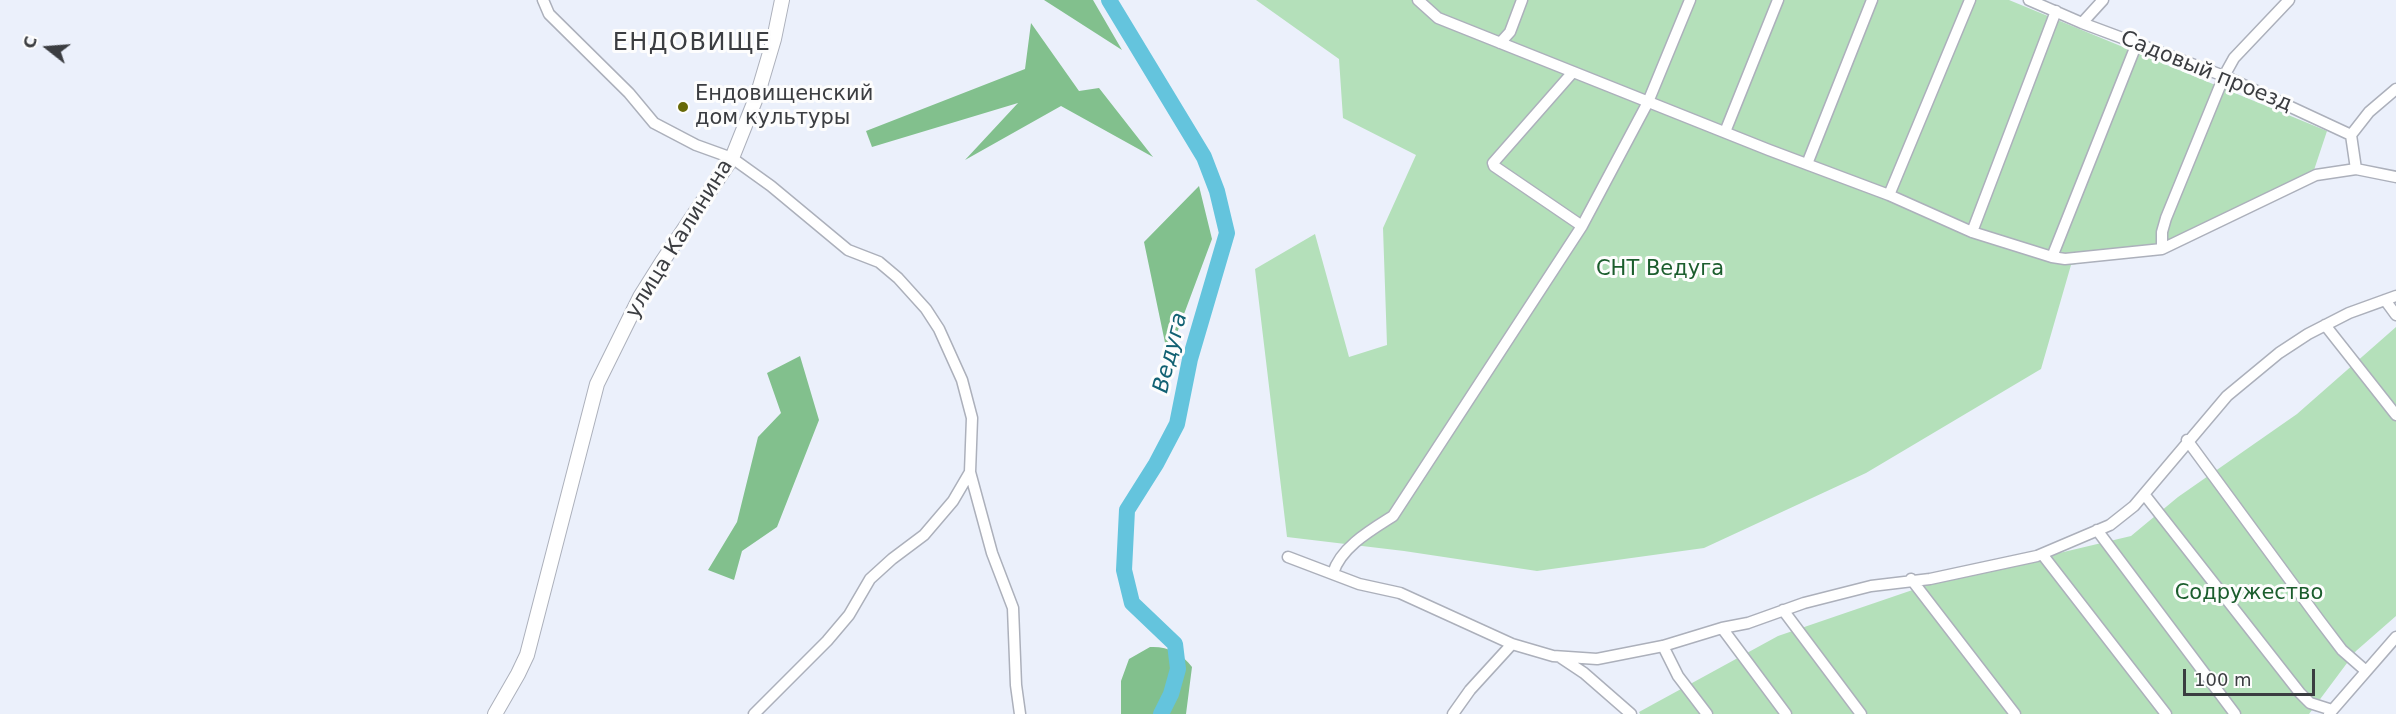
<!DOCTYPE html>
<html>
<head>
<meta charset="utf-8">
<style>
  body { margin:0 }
  #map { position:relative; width:2396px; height:714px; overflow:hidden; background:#ebf0fb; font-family:"DejaVu Sans",sans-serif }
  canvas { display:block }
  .north { position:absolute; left:18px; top:18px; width:60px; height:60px; -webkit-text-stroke:4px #fdfdfd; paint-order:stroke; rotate:287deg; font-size:16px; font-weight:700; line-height:24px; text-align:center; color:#3b3d41 }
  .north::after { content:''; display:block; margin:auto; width:21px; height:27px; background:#3b3d41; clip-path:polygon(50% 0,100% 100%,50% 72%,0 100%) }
  .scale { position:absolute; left:2183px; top:669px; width:132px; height:27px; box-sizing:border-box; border:3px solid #3b3d41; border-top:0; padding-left:8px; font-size:18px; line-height:21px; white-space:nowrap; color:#3b3d41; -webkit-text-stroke:4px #fdfdfd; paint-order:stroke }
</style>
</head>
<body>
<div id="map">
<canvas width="2396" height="714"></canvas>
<div class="north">С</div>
<div class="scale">100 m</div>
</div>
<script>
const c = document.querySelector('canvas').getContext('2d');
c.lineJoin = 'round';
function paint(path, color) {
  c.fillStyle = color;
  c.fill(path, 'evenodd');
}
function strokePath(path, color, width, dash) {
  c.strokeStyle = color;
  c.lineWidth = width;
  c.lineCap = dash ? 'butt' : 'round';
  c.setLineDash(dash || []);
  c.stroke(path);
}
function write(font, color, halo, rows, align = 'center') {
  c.font = font + ' "DejaVu Sans",sans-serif';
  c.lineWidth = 6;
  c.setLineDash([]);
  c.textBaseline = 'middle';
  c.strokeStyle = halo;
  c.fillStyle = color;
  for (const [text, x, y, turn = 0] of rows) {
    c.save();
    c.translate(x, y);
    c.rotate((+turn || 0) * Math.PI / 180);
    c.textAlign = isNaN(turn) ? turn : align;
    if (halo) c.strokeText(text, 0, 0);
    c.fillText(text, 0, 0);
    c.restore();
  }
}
const green = new Path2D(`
  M1256 0H2009L2327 131 2314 170 2183 245 2071 265 2041 369 1866 473 1704 548 1537 571 1404 551 1287 537 1255 269 1315 234 1349 357 1387 345 1383 228 1416 155 1343 118 1339 59Z
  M2396 327V616L2356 651 2309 714H1640L1639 712 1778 636 1933 583 2131 536 2178 497 2297 414Z`);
const forest = new Path2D(`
  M1044 0H1093L1122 50Z
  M1031 23 1079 91 1099 88 1153 157 1061 106 965 160 1018 103 872 147 866 131 1025 69Z
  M1199 186 1212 239 1168 357 1144 242Z
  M800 356 819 420 777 527 742 551 734 580 708 570 737 522 758 437 781 413 767 373Z
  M1150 647C1167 646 1182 653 1192 667L1186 714H1121V681L1129 659Z`);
const river = new Path2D(`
  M1109 0 1204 157 1217 191 1227 233 1190 359 1177 424 1156 464 1127 510 1124 570 1132 603 1175 644 1178 669 1171 694 1161 714`);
const minor = new Path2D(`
  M543 0 549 14 629 93 654 123 696 145 732 158 771 186 848 250 879 262 898 278 926 309 939 329 962 380 972 418 970 472 992 553 1013 608 1016 685 1020 714
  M1418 0 1438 18 1769 150 1889 195 1972 232 2052 257 2065 259 2162 249 2316 175 2356 169 2396 177
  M2029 0 2082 23 2224 76 2351 135 2356 169
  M2082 23 2103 0
  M1500 43 1510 32 1522 0
  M1725 132 1778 0
  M2351 135 2369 112 2396 89
  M1807 164 1872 0
  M1889 195 1970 0
  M1582 226 1648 102 1690 0
  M1972 232 2056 11
  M2162 249V232L2166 218 2224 76 2234 58 2289 0
  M2052 257 2137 43
  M2385 300 2396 315
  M2325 325 2396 415
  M2187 440 2320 621 2342 650 2366 671
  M2144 494 2300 693 2310 703 2332 710
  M2097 530 2235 714
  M2042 554 2166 714
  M1288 557 1359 584 1400 593 1512 644 1553 656 1597 659 1663 646 1722 628 1748 623 1804 603 1871 586 1930 579 2037 556 2110 525 2134 506 2227 396 2279 353 2308 334 2349 313 2396 296
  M1333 573C1341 547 1371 530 1393 516L1582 226 1494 166 1493 163 1573 72
  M1911 579 2015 714
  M1783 610 1861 714
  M1722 628 1786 714
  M1663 646 1678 676 1707 714
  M1560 657 1584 673 1631 714
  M754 714 827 641 849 615 870 579 892 559 924 535 953 501 970 472
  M1453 714 1470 690 1512 644
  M2329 714 2396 637`);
const tertiary = new Path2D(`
  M495 714 518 674 527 655 597 384 640 297 662 262 732 158 758 93 774 39 782 0`);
const markers = [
  [683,107,6,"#676907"]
];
const streetNames = [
  ["Садовый проезд",2206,72,22],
  ["улица Калинина",680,239,-58]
];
const poiNames = [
  ["Ендовищенский",695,95],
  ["дом культуры",695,119]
];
const parkNames = [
  ["СНТ Ведуга",1660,270],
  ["Содружество",2249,594]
];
const waterNames = [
  ["Ведуга",1171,353,-76]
];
const quarterNames = [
  ["ЕНДОВИЩЕ",692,44]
];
paint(green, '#b4e0ba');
paint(forest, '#82c08d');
strokePath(river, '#64c4dd', 16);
strokePath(minor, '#acb0bb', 13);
strokePath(tertiary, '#acb0bb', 16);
strokePath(minor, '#fff', 10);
strokePath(tertiary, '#fff', 14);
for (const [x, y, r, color] of markers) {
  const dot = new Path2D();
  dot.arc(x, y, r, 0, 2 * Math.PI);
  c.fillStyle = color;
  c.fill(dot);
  strokePath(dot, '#fdfdfd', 2);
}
write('21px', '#3b3d41', '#fdfdfd', streetNames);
write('21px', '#3b3d41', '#fdfdfd', poiNames, 'left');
write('21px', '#1b5d2d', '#fdfdfd', parkNames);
write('italic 22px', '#116173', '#fdfdfd', waterNames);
c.letterSpacing = '1.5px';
write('24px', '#3b3d41', '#fdfdfd', quarterNames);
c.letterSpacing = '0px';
</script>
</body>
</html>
